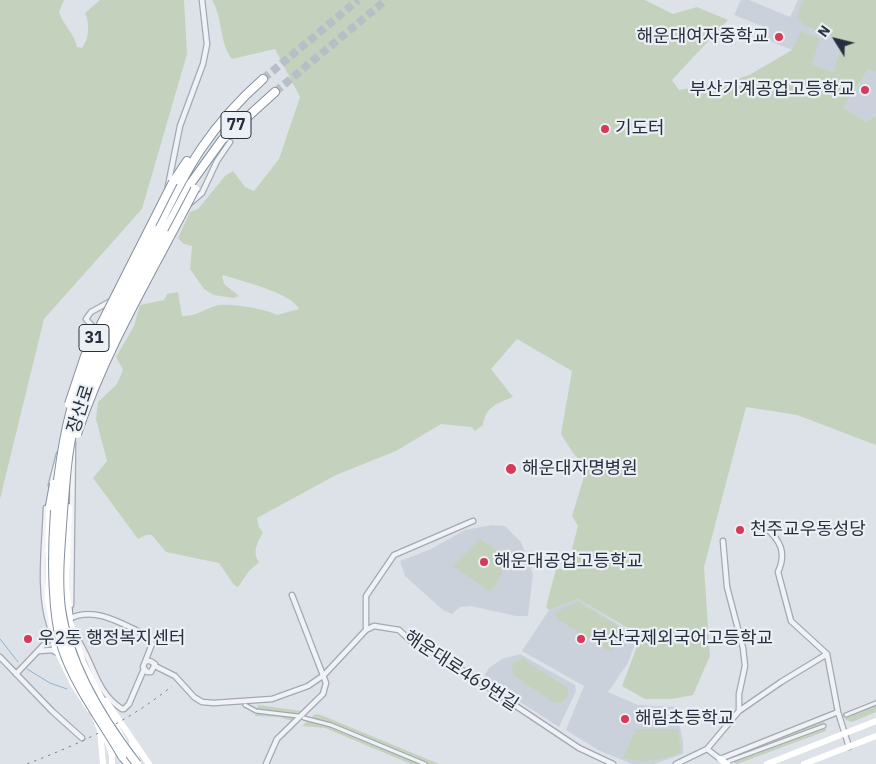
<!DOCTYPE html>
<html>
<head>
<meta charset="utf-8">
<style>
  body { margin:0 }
  #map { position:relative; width:876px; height:764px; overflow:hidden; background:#dde2e8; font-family:"IBM Plex Sans",sans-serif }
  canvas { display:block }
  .north { position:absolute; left:811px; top:15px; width:50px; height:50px; -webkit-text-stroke:4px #ecf0f5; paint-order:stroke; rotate:306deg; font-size:14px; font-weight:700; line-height:20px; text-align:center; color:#26303f }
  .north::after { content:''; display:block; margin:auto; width:18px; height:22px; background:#26303f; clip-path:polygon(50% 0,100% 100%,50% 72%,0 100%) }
</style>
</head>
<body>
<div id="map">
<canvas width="876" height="764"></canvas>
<div class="north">N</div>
</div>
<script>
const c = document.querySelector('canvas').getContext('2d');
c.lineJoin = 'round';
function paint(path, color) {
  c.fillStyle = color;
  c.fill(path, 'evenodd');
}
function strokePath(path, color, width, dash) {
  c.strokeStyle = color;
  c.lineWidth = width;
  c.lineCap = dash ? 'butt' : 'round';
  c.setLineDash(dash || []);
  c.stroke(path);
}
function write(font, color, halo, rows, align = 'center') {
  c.font = font + ' "IBM Plex Sans","Noto Sans KR",sans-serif';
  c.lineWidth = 4.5;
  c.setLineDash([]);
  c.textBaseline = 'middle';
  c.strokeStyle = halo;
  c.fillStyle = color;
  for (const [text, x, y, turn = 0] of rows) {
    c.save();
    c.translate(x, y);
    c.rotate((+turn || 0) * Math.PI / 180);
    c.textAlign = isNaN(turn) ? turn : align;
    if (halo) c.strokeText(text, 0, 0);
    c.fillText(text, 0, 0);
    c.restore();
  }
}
const built = new Path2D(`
  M741 0H749L790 17 798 0H838L835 38 840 49 833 72 811 64 819 38 792 50 758 36 762 26 734 15Z
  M868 70 876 72V115L866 122 843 107Z
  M492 525 505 526 521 542 533 574 528 616H516L471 606 460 607 452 614 443 610 405 576 400 561 431 549 465 530Z
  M578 599 631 632 634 646 628 663 608 692 638 705 676 707 683 742V754L654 764H632L598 750 566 730 584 686 522 651 549 610Z
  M520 654 575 685 576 691 559 727 483 678 489 668 502 659Z`);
const green = new Path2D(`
  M0 0H64L59 12C63 25 75 34 77 47L82 48C89 39 90 24 85 13L100 0H184L187 54 142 209 44 319 0 499Z
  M212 0H645L673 14 697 7 728 20 672 80 679 90 730 82 751 74 792 50 801 31 820 39 812 64 833 72 840 49 835 38 804 25 797 17 803 0H876V72L868 70 843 107 866 122 876 115V445L797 415 746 407 704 567 710 656 693 695 672 699H645L622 686 641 636 578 599 549 610 546 607 556 569 567 568 578 526 572 516 587 467 573 453 561 434 572 371 517 339 491 369 513 397C498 403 485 407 483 425L475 431 471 427 441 424 396 451 336 475 257 518 259 527 263 533C257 542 252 553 259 562L249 571 238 587 234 585 219 563 166 552 152 535H146L138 539 93 478 107 461 96 419 98 402 117 384 123 370 116 357 134 326 140 305 164 300 167 294 178 292 182 316C196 316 203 310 215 306 227 302 266 309 277 315L299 309C292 293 239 280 222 275L224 284 239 296 233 298 214 295 204 289 190 269 192 246 184 244 178 238 190 212 198 209 225 176 233 171 245 187 254 191 279 159 300 97 275 49 232 59C219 43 223 18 212 0Z
  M480 539 508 558 495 587 489 591 453 566Z
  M578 602 626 631 611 652 557 619 555 614 559 610Z
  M523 659 568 688V695L562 703 553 702 513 675 512 665 516 661Z
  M876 700V712L852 722 846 720 843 713Z
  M258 705 302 711 292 721 280 717 255 716Z
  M315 714 321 715 439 764H411L325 728 302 726Z
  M824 721 826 731 737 764 731 761V757Z
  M636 729H678L681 752C660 760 645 764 623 758Z`);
const stream = new Path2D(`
  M0 639 18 662
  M27 669 50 683 67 689`);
const trunkTunnel = new Path2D(`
  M263 79 358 0
  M275 92 386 0`);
const pedestrian = new Path2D(`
  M245 705 256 711 298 716
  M846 715 876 703
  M304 718 331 725 425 764
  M729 761 824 726`);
const minor = new Path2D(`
  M168 186 180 126 203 64 207 44 202 0
  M189 204 202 193 217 161 230 142
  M94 335V328L86 319 91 312 111 301
  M51 485 59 454
  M46 508C45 543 38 593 50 627
  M765 527C780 540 787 552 778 572L791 621 827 654 838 712 849 747
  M723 541 727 587 743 648 745 666 739 694V711
  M71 605 73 443
  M69 619C95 605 124 625 148 636L152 644 143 667 147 672H151L155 664 150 661H147
  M366 630V596L394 555 473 521
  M76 637C93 660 95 692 122 709H124L129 704 144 669
  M39 651 52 650 58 653
  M0 657 52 711 82 738
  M155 666 175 676 194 697 202 702 214 703 272 699 308 686 324 675 366 630 374 626 399 630 415 645 447 660 579 748 613 764
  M16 674 55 633
  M707 749 720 759 838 712
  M266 764 277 739 323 694 326 683 292 595
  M676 764 707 749 739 711 781 682 827 654`);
const secondary = new Path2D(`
  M49 601 55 647 73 684 89 709
  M69 619 83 662 126 746
  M106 701 149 764
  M94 715 100 730 103 764
  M104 732 112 755V764
  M132 743 138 764
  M720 759 727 764
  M767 764 876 721
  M804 764 876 736`);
const trunk = new Path2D(`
  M173 182 187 161
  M157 230C187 167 210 126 263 79
  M164 233 191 183 222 140 275 92
  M68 508 65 587 69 619
  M49 601 50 506
  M122 756 129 764`);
const rail = new Path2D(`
  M27 764C79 744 128 722 172 686`);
const trunkBridge = new Path2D(`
  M69 404 85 356 173 182
  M77 434C106 347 154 269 195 189
  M50 506 54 484
  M122 756C102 721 74 685 62 647 44 584 55 446 79 385 101 332 131 281 157 230
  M137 764C103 720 69 665 61 609 57 577 61 543 63 511 66 480 67 448 76 418 94 356 134 290 164 233`);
const markers = [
  [779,37,5,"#d53a59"],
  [865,90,5,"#d53a59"],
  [605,129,5,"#d53a59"],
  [511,469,6,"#d53a59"],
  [740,530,5,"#d53a59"],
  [484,562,5,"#d53a59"],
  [28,639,5,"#d53a59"],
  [581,639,5,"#d53a59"],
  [625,719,5,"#d53a59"]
];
const shields = [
  [236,125,30],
  [94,338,30]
];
const shieldNames = [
  ["77",236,125],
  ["31",94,338]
];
const poiNames = [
  ["해운대여자중학교",769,37,"right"],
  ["부산기계공업고등학교",855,90,"right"],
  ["기도터",615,129],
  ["해운대자명병원",522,469],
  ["천주교우동성당",750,530],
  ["해운대공업고등학교",494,562],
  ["우2동 행정복지센터",38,639],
  ["부산국제외국어고등학교",591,639],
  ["해림초등학교",635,719]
];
const streetNames = [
  ["장산로",81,409,-72],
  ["해운대로469번길",461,671,33]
];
paint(built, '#cbd1da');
paint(green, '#c4d2bd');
strokePath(stream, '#95b1ca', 1);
strokePath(trunkTunnel, '#b8bec6', 8, [8, 4]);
strokePath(pedestrian, '#a2a9b2', 5.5);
strokePath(minor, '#a2a9b2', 7);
strokePath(trunk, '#84909f', 10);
strokePath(pedestrian, '#f0f2f6', 3);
strokePath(minor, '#f0f2f6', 4.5);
strokePath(secondary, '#fff', 6);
strokePath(trunk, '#fff', 8);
strokePath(rail, '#768292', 1, [2.5, 5]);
strokePath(trunkBridge, '#84909f', 10, []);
strokePath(trunkBridge, '#fff', 8);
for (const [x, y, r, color] of markers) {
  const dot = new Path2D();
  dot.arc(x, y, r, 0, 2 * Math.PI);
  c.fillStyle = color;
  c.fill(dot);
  strokePath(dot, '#ecf0f5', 2);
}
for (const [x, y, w] of shields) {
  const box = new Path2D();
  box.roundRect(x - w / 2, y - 13.5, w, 27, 4);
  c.fillStyle = '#ecf0f5';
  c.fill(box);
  strokePath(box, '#26303f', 1);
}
write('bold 16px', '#26303f', null, shieldNames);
write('18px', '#26303f', '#ecf0f5', poiNames, 'left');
write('18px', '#26303f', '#ecf0f5', streetNames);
</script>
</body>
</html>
